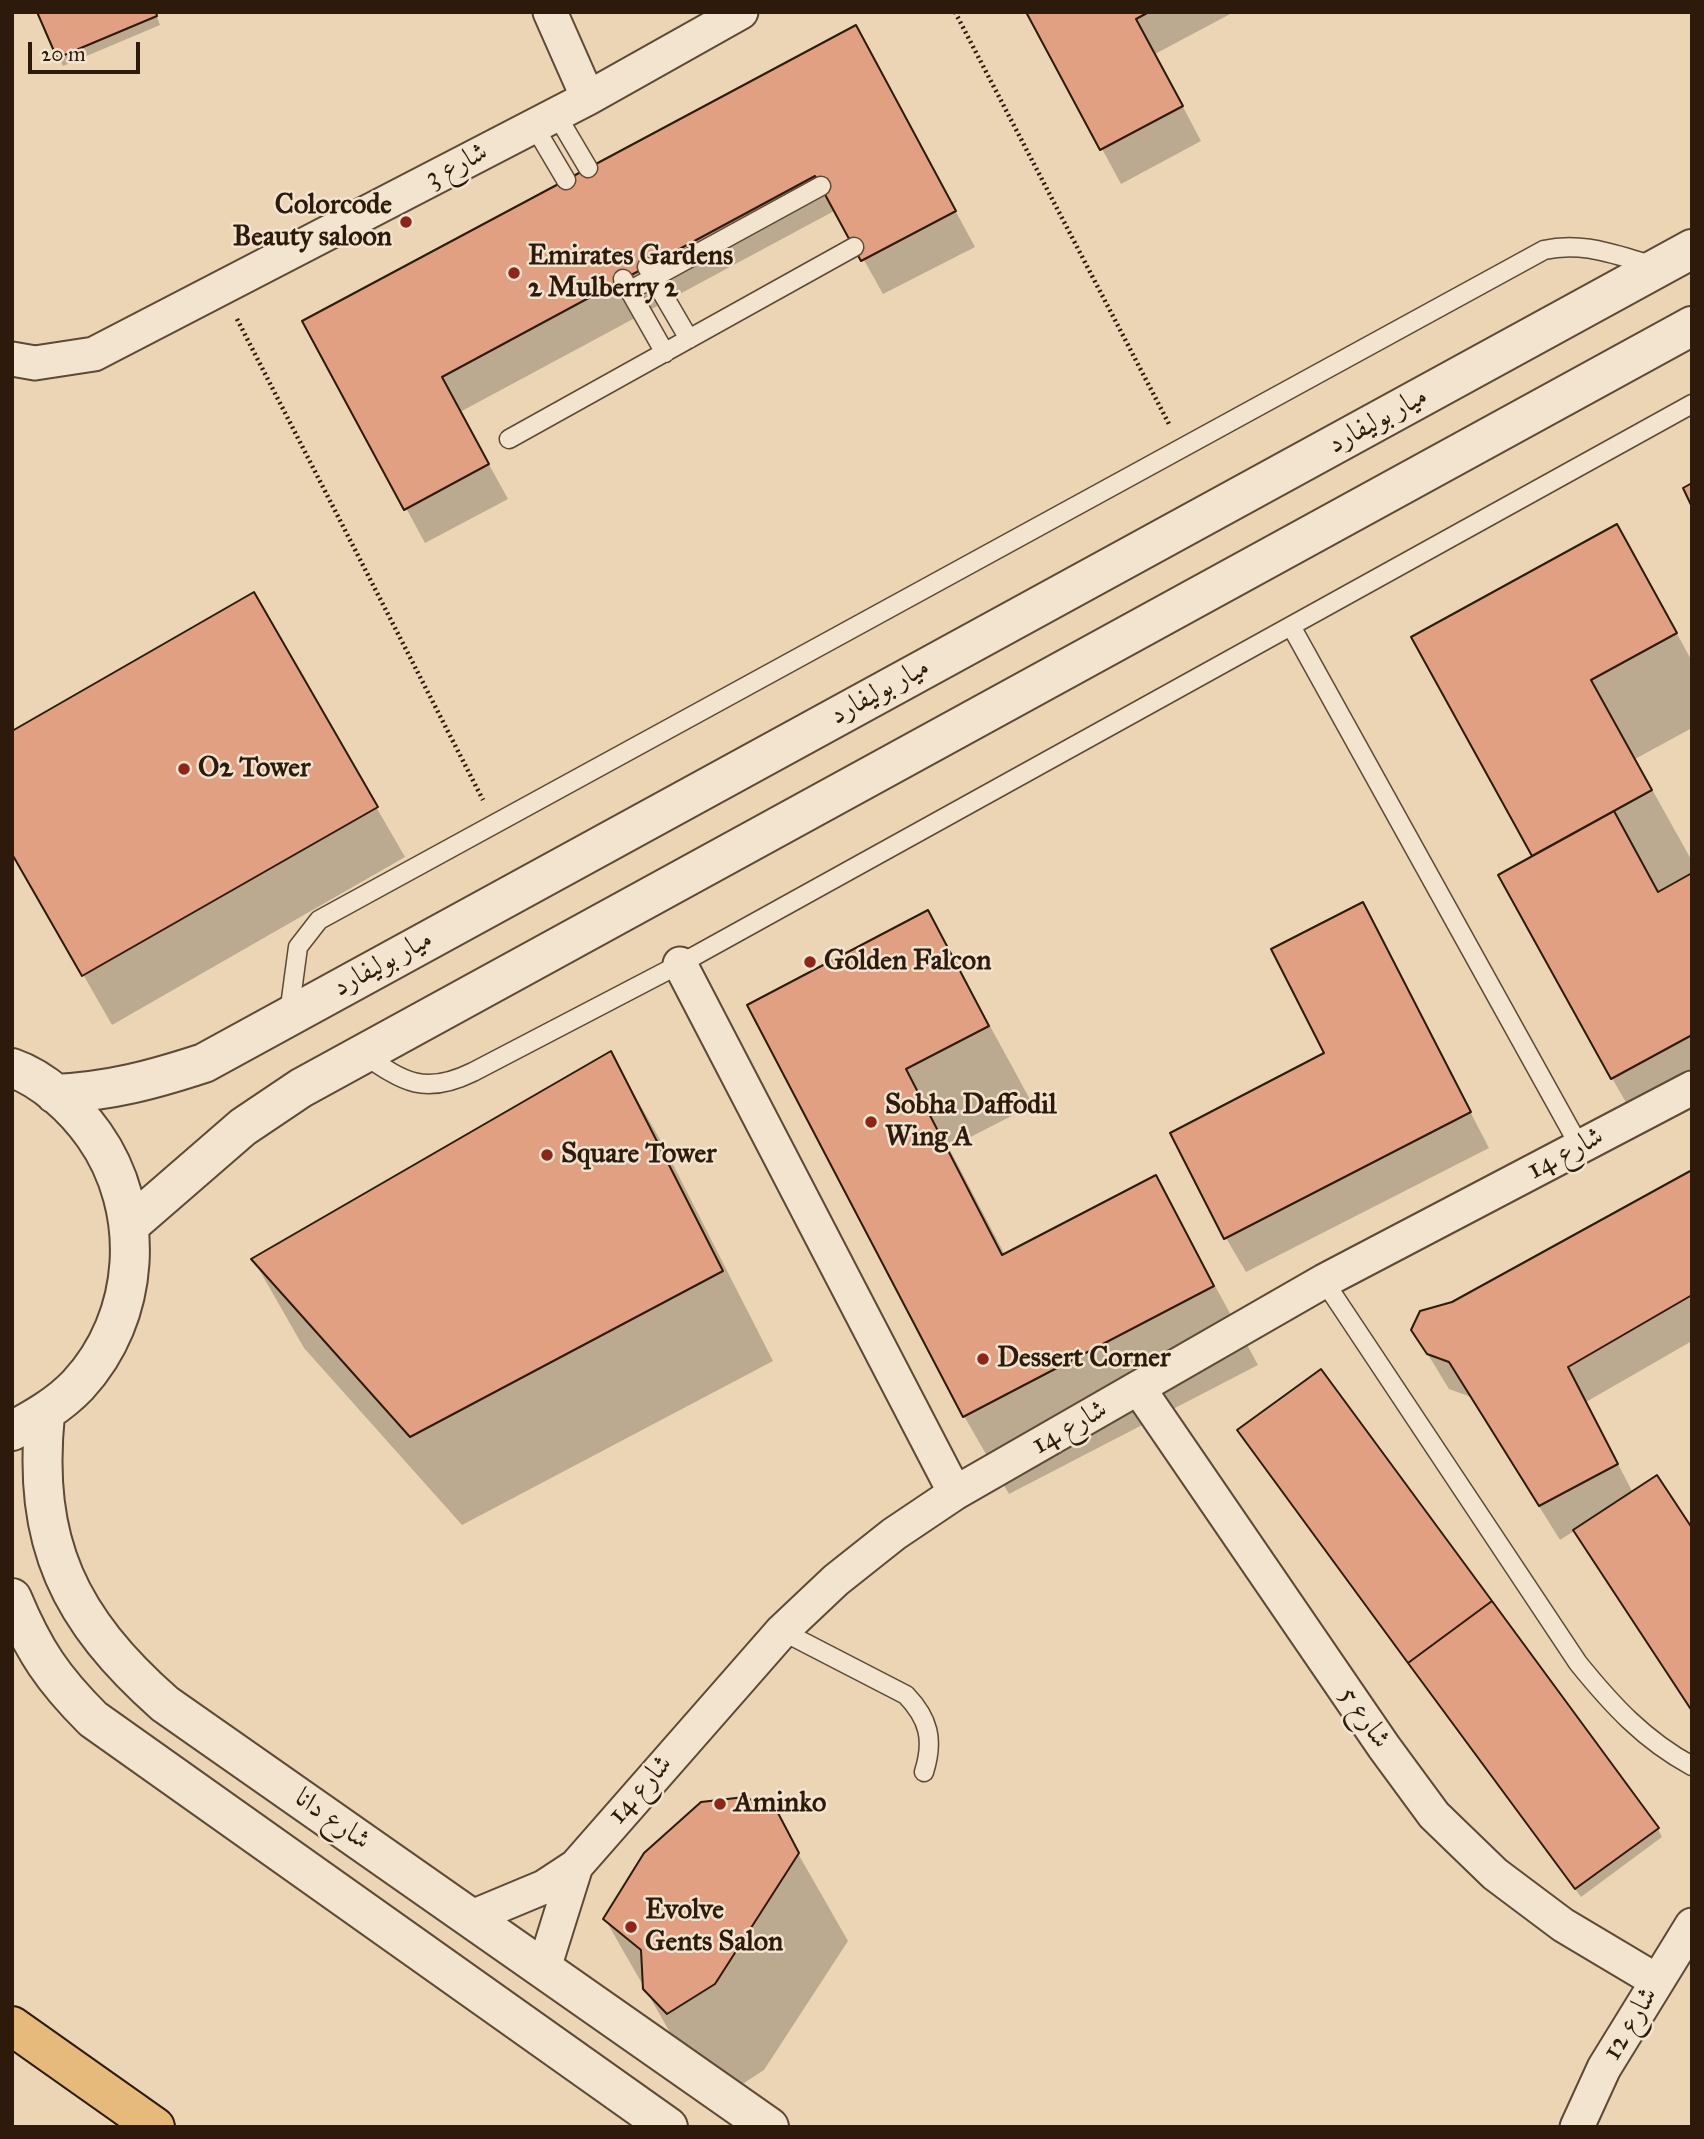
<!DOCTYPE html>
<html>
<head>
<meta charset="utf-8">
<style>
  body { margin:0 }
  #map { position:relative; width:1704px; height:2139px; overflow:hidden; background:#ebd5b5; font-family:"IM FELL Great Primer",serif }
  canvas { display:block }
  .frame { position:absolute; inset:0; border:14px solid #2e1a0a; pointer-events:none }
  .scale { position:absolute; left:28px; top:42px; width:112px; height:32px; box-sizing:border-box; border:4px solid #2e1a0a; border-top:0; padding-left:9px; font-size:21px; line-height:24px; white-space:nowrap; color:#2e1a0a; -webkit-text-stroke:5px #f2e4cf; paint-order:stroke }
</style>
</head>
<body>
<div id="map">
<canvas width="1704" height="2139"></canvas>
<div class="frame"></div>
<div class="scale">20 m</div>
</div>
<script>
const c = document.querySelector('canvas').getContext('2d');
c.lineJoin = 'round';
function paint(path, color) {
  c.fillStyle = color;
  c.fill(path, 'evenodd');
}
function strokePath(path, color, width, dash) {
  c.strokeStyle = color;
  c.lineWidth = width;
  c.lineCap = dash ? 'butt' : 'round';
  c.setLineDash(dash || []);
  c.stroke(path);
}
function write(font, color, halo, rows, align = 'center') {
  c.font = font + ' "IM FELL Great Primer",Amiri,serif';
  c.lineWidth = 5;
  c.setLineDash([]);
  c.textBaseline = 'middle';
  c.strokeStyle = halo;
  c.fillStyle = color;
  for (const [text, x, y, turn = 0] of rows) {
    c.save();
    c.translate(x, y);
    c.rotate((+turn || 0) * Math.PI / 180);
    c.textAlign = isNaN(turn) ? turn : align;
    if (halo) c.strokeText(text, 0, 0);
    c.fillText(text, 0, 0);
    c.restore();
  }
}
const shadow = new Path2D(`
  M39 12H155L160 25 63 66Z
  M1028 12H1234L1155 54 1201 141 1121 184Z
  M875 62 975 247 883 294 836 210 460 412 508 499 425 543 305 322Z
  M254 595 405 857 112 1025 12 850Z
  M1661 605 1692 661V728L1635 759 1692 861V1080L1632 1113 1612 1078 1534 857 1414 638Z
  M1362 904 1489 1148 1246 1272 1226 1238 1327 1054Z
  M928 912 1033 1105 949 1148 1005 1255 1156 1177 1258 1365 1009 1494 964 1416 749 1005Z
  M611 1054 662 1143 773 1361 462 1525 304 1348 253 1259Z
  M1692 1172V1341L1586 1402 1633 1493 1560 1540 1471 1397 1449 1389 1413 1330 1453 1303Z
  M1244 1439 1658 1829 1662 1837 1581 1897Z
  M776 1815 848 1941 764 2070 718 2100 695 2076 605 1919Z`);
const building = new Path2D(`
  M37 12H156L157 16 57 58Z
  M1026 12H1149L1136 19 1183 106 1100 150Z
  M856 25 956 211 861 261 815 176 442 377 489 464 404 510 302 321Z
  M1692 483V507L1683 488Z
  M1617 524 1677 633 1591 680 1652 790 1532 856 1411 637Z
  M254 592 378 807 82 976 12 854V731Z
  M1614 811 1658 892 1692 873V1035L1611 1079 1498 875Z
  M1363 902 1471 1112 1224 1239 1170 1133 1324 1053 1271 949Z
  M928 910 989 1026 906 1069 1002 1255 1156 1175 1214 1286 963 1417 747 1005Z
  M611 1051 723 1271 410 1437 251 1259Z
  M1692 1170V1295L1568 1367 1618 1464 1539 1506 1449 1362 1427 1354 1411 1330 1420 1311 1452 1302Z
  M1321 1369 1492 1601 1408 1663 1237 1430Z
  M1657 1475 1692 1528V1711L1573 1530Z
  M1492 1601 1659 1828 1575 1889 1408 1663Z
  M745 1797 778 1813 799 1853 715 1984 667 2014 643 1989 641 1950 603 1919 644 1853 701 1802Z`);
const path = new Path2D(`
  M955 12 1170 426
  M237 319 483 800`);
const service = new Path2D(`
  M556 114 588 168
  M534 126 566 180
  M647 267 689 339
  M623 279 665 353
  M629 291 821 186
  M509 439 854 247
  M1291 626 1580 1147
  M289 1014 298 947 319 920 1544 250C1582 241 1615 255 1652 265
  M363 1054C404 1082 424 1096 473 1072L680 964 1692 404
  M1324 1281 1578 1663C1612 1705 1644 1740 1692 1766
  M782 1631 906 1695C929 1719 934 1740 924 1772`);
const minor = new Path2D(`
  M550 12 588 98
  M12 359 35 363 94 354 588 98 741 12
  M680 964 955 1493
  M1139 1389 1384 1747 1434 1815 1495 1874 1563 1925 1657 1981
  M472 1917 544 1887 576 1866 782 1631 836 1580 894 1534 955 1493 1324 1281 1692 1088
  M544 1968 576 1866
  M1577 2127 1604 2068 1692 1925`);
const tertiary = new Path2D(`
  M12 1068C44 1079 75 1108 94 1135 147 1210 141 1317 78 1385 59 1405 36 1418 12 1431
  M55 1094C111 1091 152 1080 204 1063L1692 249
  M130 1225 243 1127 301 1088 1692 326
  M45 1414C32 1543 69 1619 165 1704L769 2127
  M12 1598C34 1651 53 1679 93 1719L668 2127`);
const motorway = new Path2D(`
  M12 2026 155 2127`);
const markers = [
  [406,222,7,"#8f2418"],
  [514,273,7,"#8f2418"],
  [184,769,7,"#8f2418"],
  [810,962,7,"#8f2418"],
  [871,1122,7,"#8f2418"],
  [547,1155,7,"#8f2418"],
  [983,1359,7,"#8f2418"],
  [720,1804,7,"#8f2418"],
  [631,1927,7,"#8f2418"]
];
const streetNames = [
  ["شارع 3",457,166,-28],
  ["ميار بوليفارد",1378,421,-29],
  ["ميار بوليفارد",880,692,-29],
  ["ميار بوليفارد",383,964,-29],
  ["شارع 14",1566,1154,-28],
  ["شارع 14",1070,1428,-30],
  ["شارع 5",1364,1718,55],
  ["شارع 14",641,1790,-49],
  ["شارع دانا",332,1820,35],
  ["شارع 12",1631,2024,-59]
];
const poiNames = [
  ["Colorcode",392,206,"right"],
  ["Beauty saloon",392,238,"right"],
  ["Emirates Gardens",528,257],
  ["2 Mulberry 2",528,289],
  ["O2 Tower",198,769],
  ["Golden Falcon",824,962],
  ["Sobha Daffodil",885,1106],
  ["Wing A",885,1138],
  ["Square Tower",561,1155],
  ["Dessert Corner",997,1359],
  ["Aminko",734,1804],
  ["Evolve",645,1911],
  ["Gents Salon",645,1943]
];
paint(shadow, '#0003');
paint(building, '#e0a081');
strokePath(building, '#2e1a0a', 2);
strokePath(service, '#5d4935', 21);
strokePath(minor, '#5d4935', 37);
strokePath(tertiary, '#5d4935', 42);
strokePath(motorway, '#2e1a0a', 42);
strokePath(path, '#2e1a0a', 4.5, [2, 3.5]);
strokePath(service, '#f2e4cf', 18);
strokePath(minor, '#f2e4cf', 33);
strokePath(tertiary, '#f2e4cf', 38);
strokePath(motorway, '#e6ba7a', 38);
for (const [x, y, r, color] of markers) {
  const dot = new Path2D();
  dot.arc(x, y, r, 0, 2 * Math.PI);
  c.fillStyle = color;
  c.fill(dot);
  strokePath(dot, '#f2e4cf', 2.5);
}
write('28px', '#2e1a0a', '#f2e4cf', streetNames);
write('bold 28px', '#2e1a0a', '#f2e4cf', poiNames, 'left');
</script>
</body>
</html>
